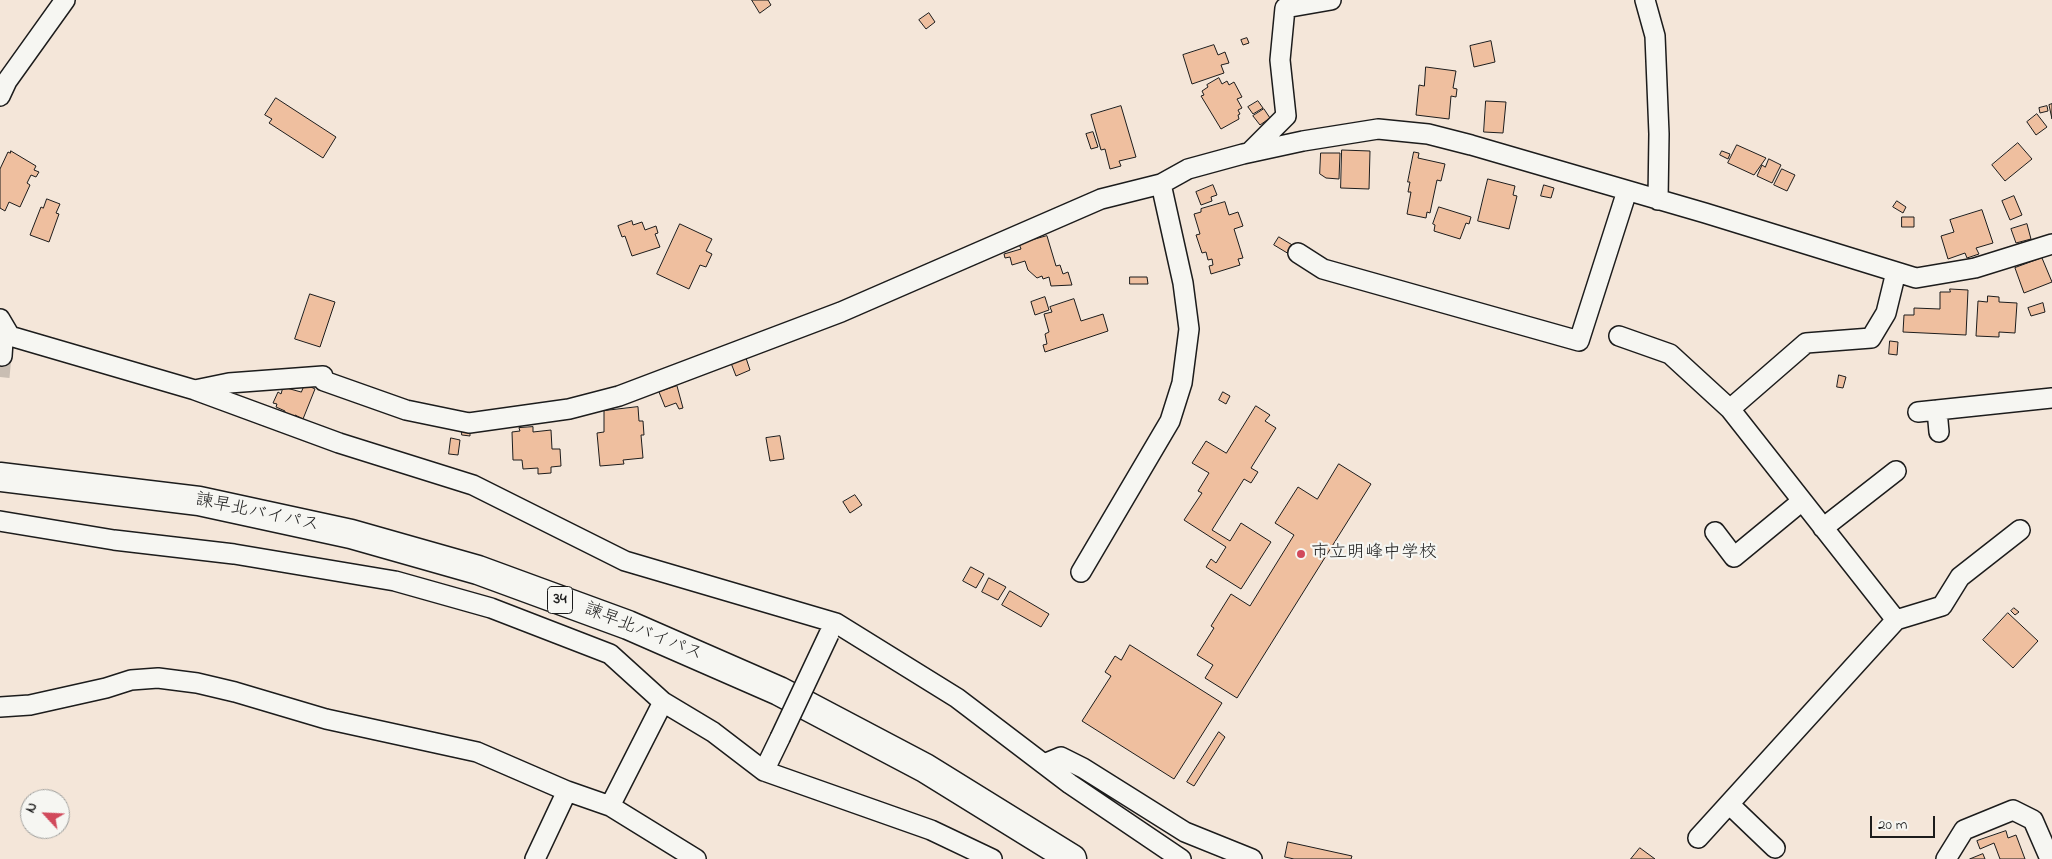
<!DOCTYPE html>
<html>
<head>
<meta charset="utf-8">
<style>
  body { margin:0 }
  #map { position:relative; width:2052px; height:859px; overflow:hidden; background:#f4e6d9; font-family:"Indie Flower",sans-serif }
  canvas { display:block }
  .north { position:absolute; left:20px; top:789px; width:50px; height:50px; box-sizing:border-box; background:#f6f6f2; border:1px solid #9f9f9c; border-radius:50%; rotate:295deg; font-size:14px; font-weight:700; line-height:20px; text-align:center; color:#1c1c1c }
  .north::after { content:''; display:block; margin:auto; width:18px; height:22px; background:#d1495b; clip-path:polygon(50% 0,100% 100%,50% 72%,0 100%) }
  .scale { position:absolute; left:1870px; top:816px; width:65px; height:22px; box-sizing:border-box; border:2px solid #1c1c1c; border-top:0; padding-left:6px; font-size:15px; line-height:18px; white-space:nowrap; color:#1c1c1c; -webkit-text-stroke:4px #f6f6f2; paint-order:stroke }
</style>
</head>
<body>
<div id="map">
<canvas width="2052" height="859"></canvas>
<div class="north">N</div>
<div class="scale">20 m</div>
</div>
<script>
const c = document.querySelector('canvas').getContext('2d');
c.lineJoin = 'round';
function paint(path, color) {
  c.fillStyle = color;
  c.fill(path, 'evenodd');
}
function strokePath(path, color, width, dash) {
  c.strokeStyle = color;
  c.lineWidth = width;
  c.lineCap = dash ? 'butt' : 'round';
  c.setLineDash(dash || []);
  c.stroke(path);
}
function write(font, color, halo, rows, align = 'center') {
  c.font = font + ' "Indie Flower","Klee One",sans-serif';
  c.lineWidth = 4.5;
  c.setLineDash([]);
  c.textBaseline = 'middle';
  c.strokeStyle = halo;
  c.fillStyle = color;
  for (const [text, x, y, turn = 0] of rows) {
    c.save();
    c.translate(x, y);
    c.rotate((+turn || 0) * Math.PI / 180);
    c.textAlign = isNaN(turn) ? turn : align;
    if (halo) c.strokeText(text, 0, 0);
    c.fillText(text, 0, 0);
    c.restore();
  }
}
const building = new Path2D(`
  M752 0H768L771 5 760 13Z
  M929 13 935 22 926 29 919 20Z
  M1247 38 1249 43 1243 45 1241 40Z
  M1491 41 1495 62 1474 67 1470 46Z
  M1214 45 1218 55 1225 52 1229 63 1221 65 1224 73 1192 84 1183 55Z
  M1426 67 1456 71 1453 88 1457 89 1456 97 1451 96 1449 119 1416 115 1419 85 1424 86Z
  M1219 78 1222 84 1227 81 1229 85 1234 82 1242 97 1237 99 1242 108 1238 110 1240 114 1238 115 1239 119 1221 129 1201 96 1204 95 1202 91 1208 87 1207 85Z
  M276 98 336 137 323 158 269 123 272 119 265 115Z
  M1258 101 1263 108 1253 114 1248 107Z
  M1486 101 1506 102 1503 133 1484 132Z
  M2052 104V119L2049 105Z
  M1121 106 1136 157 1119 161 1121 166 1110 169 1105 149 1101 150 1091 115Z
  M2047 106 2048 111 2040 113 2039 108Z
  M1264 109 1270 118 1260 125 1253 116Z
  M2037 114 2047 127 2036 135 2027 122Z
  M1093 132 1098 147 1091 149 1086 134Z
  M2018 143 2032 159 2005 181 1992 165Z
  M1737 145 1766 158 1754 175 1728 163Z
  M1342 150 1370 151 1369 189 1341 188Z
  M11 151 36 166 34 170 39 172 36 177 31 175 27 183 30 185 20 207 9 202 5 211 0 208V169L8 152 10 153Z
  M1722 151 1730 154 1728 159 1720 155Z
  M1414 152 1419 153 1418 158 1445 164 1441 181 1437 180 1430 213 1427 212 1426 218 1407 214 1411 192H1408L1410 182H1408Z
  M1321 153H1340L1339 179 1326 178 1320 174Z
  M1769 159 1781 165 1772 183 1757 176 1762 165 1765 167Z
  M1782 169 1795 175 1787 191 1774 185Z
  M1488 179 1515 186 1513 195 1517 196 1509 229 1478 221Z
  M1213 185 1217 195 1211 197 1212 201 1201 205 1196 192Z
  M1544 185 1554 188 1551 198 1541 196Z
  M2014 196 2022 215 2010 220 2002 201Z
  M47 199 60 204 56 213 59 214 49 242 30 235 41 207 43 208Z
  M1897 201 1906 207 1903 213 1893 207Z
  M1225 202 1229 215 1238 212 1243 226 1234 229 1243 258 1238 259 1240 265 1211 274 1209 266 1213 265 1212 259 1208 260 1206 252 1202 253 1196 235 1200 234 1194 214 1201 212V209Z
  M1439 207 1471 217 1469 224 1466 223 1460 239 1434 231 1435 225 1433 224Z
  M1982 210 1993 243 1976 248 1979 254 1967 258 1965 253 1948 259 1941 236 1954 232 1950 220Z
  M1902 217H1914V227H1902Z
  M632 221 633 225 642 222 645 230 656 226 658 233 655 234 660 247 632 256 625 236 622 237 618 226Z
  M680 224 712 239 706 251 712 254 706 267 700 265 689 289 657 274Z
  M2027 224 2031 239 2016 243 2011 229Z
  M1047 236 1056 266 1060 265 1063 274 1068 272 1072 285 1051 286 1049 277 1043 279 1042 276 1037 278 1028 270 1025 261 1012 265 1010 257 1005 258 1004 254 1021 249 1019 244Z
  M1279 237 1294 246 1289 254 1274 245Z
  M2042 258 2052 282 2024 293 2015 268Z
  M1130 277H1147L1148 284H1130Z
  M1950 289 1968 290 1966 335 1903 332 1904 315H1914V308L1940 309V292H1950Z
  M310 294 335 302 320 347 295 339Z
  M1988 296 1999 297V302L2017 303 2015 333 1999 332V337L1976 336 1978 301 1987 302Z
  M1045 297 1049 310 1035 315 1031 302Z
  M1074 299 1081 321 1103 314 1108 331 1045 352 1043 345 1047 344 1045 334 1049 332 1044 314 1052 312 1050 307Z
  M2043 303 2045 312 2031 316 2028 308Z
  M1890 341 1898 342 1897 355 1889 354Z
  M746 358 750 370 736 376 731 363Z
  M1839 375 1846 377 1843 388 1837 387Z
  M305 384 315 389 303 419 295 415 294 418 284 414 285 411 276 407 277 404 273 403 278 392 281 394 283 387 301 392Z
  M677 386 683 408 679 409 676 403 665 407 659 392Z
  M1223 392 1230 396 1226 404 1219 400Z
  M1256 406 1270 415 1265 421 1276 428 1251 468 1258 472 1251 483 1244 479 1212 530 1230 541 1241 523 1271 542 1241 589 1206 567 1211 559 1216 563 1226 547 1184 520 1202 493 1198 491 1209 473 1192 463 1206 441 1226 453Z
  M638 407 639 421H643L644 435H641L643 458 623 460 624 464 600 466 597 433 604 432V411Z
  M533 427V432L551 430 552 449H560L561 466 551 467V473L538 474V468L523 469 522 460H513L512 432 520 431 519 428Z
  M462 431H470V436L462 435Z
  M780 436 784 459 770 461 766 438Z
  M451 438 460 440 458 455 449 454Z
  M1339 464 1371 484 1237 698 1205 678 1213 665 1197 655 1214 628 1211 626 1231 594 1250 606 1294 535 1275 523 1298 487 1317 499Z
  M855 495 862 505 850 513 843 502Z
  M971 567 984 574 976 588 963 581Z
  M989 578 1006 587 998 600 982 592Z
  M1010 591 1049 614 1041 627 1002 605Z
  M2014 608 2019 612 2015 615 2011 611Z
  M2008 613 2038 641 2013 668 1983 640Z
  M1130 645 1222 703 1174 779 1082 721 1111 676 1105 672 1115 656 1121 660Z
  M1219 732 1225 737 1194 786 1187 782Z
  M2006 831 2008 838 2016 835 2025 859H2000L1994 843 1980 849 1977 841Z
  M1288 842 1352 856 1351 859H1294L1285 857Z
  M1640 848 1655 859H1631Z
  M1983 854 1985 859H1970Z`);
const streetTunnel = new Path2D(`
  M0 377 2 356`);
const street = new Path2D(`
  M1645 0 1655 36 1659 134 1658 200
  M0 96 7 81 65 0
  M1250 152 1286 116 1280 60 1285 8 1331 0
  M1298 253 1323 269 1579 341 1627 191
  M1896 272 1886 313 1871 338 1806 343 1730 409 1896 620 1942 606 1960 577 2020 530
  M0 319 10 336 195 390 229 383 323 376 324 381 406 410 469 423 569 409 619 396 841 312 1101 199 1161 184 1188 169 1243 154 1303 141 1378 129 1428 134 1471 145 1705 213 1916 278 1975 268 2052 244
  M1619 336 1670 354 1730 409
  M2 356 3 341 10 336
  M195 390 339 443 473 485 625 561 836 623 957 698 1070 784 1181 859
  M1937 410 1939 432
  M1918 412 2052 398
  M0 521 114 540 234 554 395 581 491 608 610 654 663 702 713 732 764 771 931 830 992 859
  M1823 528 1896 471
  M1715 532 1734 557 1802 501
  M1081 572 1170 421 1182 383 1189 329 1183 283 1161 184
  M0 707 30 705 106 688 131 680 158 678 197 683 235 692 326 719 477 752 567 791 610 806 696 859
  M1044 764 1061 757 1083 768 1185 832 1252 859
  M764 771 780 738
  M1729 804 1775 848
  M610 806 663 702
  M1698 838 1896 620
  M535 859 567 791
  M1946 859 1964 830 2013 810 2033 820 2050 859`);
const highway = new Path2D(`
  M0 477 199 501 351 534 478 570 628 625 779 691 925 768 1072 859`);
const streetBridge = new Path2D(`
  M780 738 829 634`);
const markers = [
  [1301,554,5,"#d1495b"]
];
const shields = [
  [560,600,25]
];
const shieldNames = [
  ["34",560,600]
];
const streetNames = [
  ["諫早北バイパス",257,514,12],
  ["諫早北バイパス",643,633,22]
];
const poiNames = [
  ["市立明峰中学校",1311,554]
];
paint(building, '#efbf9f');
strokePath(building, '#1c1c1c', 1);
strokePath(streetTunnel, '#c9beb3', 19, [19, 9]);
strokePath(street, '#1c1c1c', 22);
strokePath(highway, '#1c1c1c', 31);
strokePath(street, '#f6f6f2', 19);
strokePath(highway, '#f6f6f2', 28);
strokePath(streetBridge, '#1c1c1c', 22, []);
strokePath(streetBridge, '#f6f6f2', 19);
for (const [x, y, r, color] of markers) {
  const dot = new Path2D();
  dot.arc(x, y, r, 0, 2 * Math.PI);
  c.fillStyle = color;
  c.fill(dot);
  strokePath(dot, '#f6f6f2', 2);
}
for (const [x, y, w] of shields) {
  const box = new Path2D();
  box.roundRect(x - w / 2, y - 13.5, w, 27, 4);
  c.fillStyle = '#f6f6f2';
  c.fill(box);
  strokePath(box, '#1c1c1c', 1);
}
write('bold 16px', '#1c1c1c', null, shieldNames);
write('18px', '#1c1c1c', '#f6f6f2', streetNames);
write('18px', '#1c1c1c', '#f6f6f2', poiNames, 'left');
</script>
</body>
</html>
